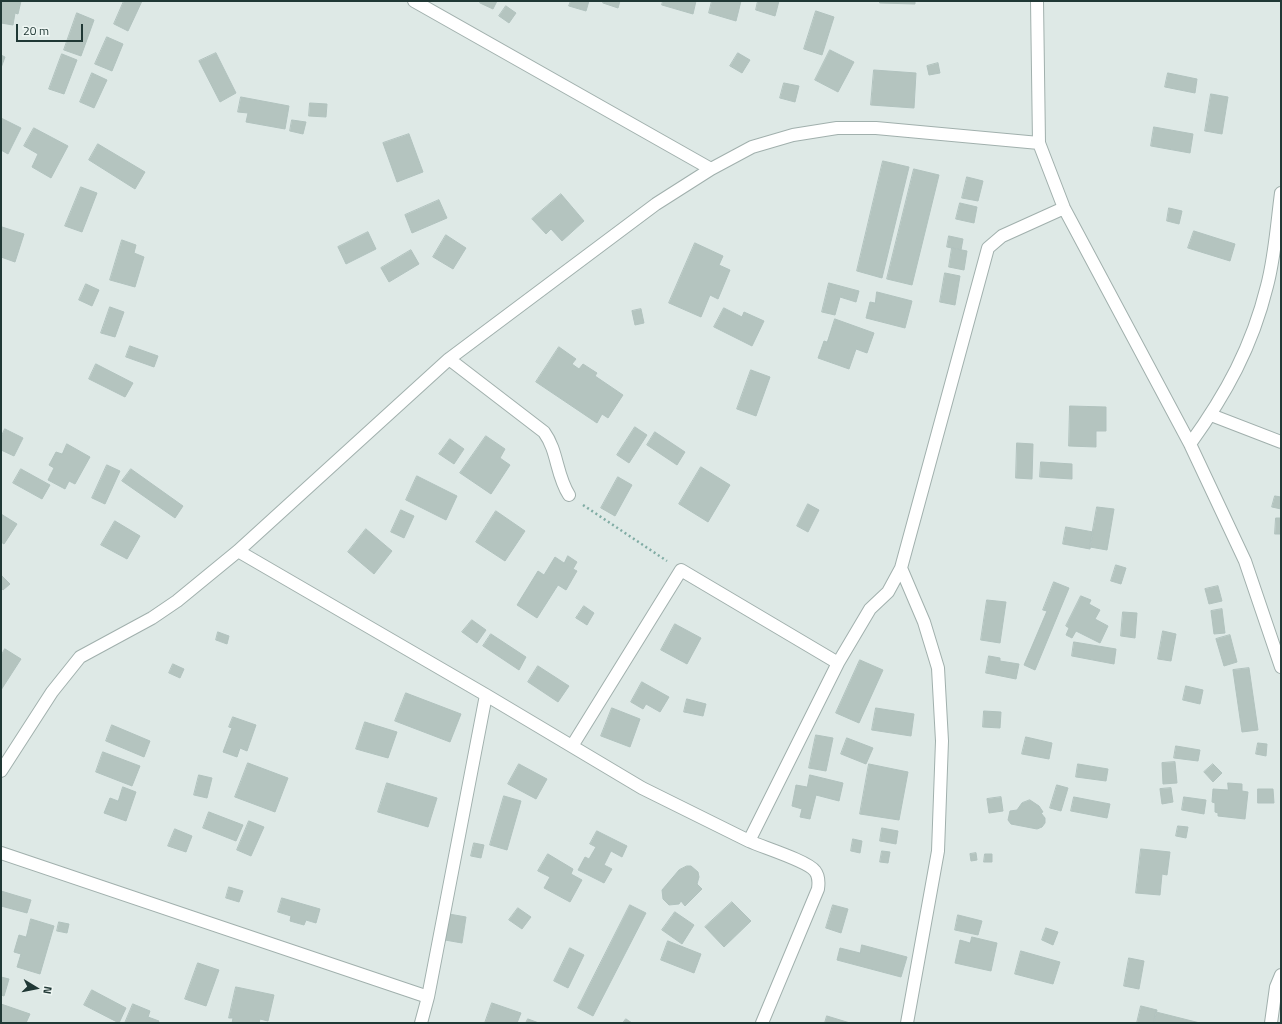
<!DOCTYPE html>
<html>
<head>
<meta charset="utf-8">
<style>
  body { margin:0 }
  #map { position:relative; width:1282px; height:1024px; overflow:hidden; background:#dee9e6; font-family:"Titillium Web",sans-serif }
  canvas { display:block }
  .frame { position:absolute; inset:0; border:2px solid #203835; pointer-events:none }
  .north { position:absolute; left:16px; top:968px; width:40px; height:40px; -webkit-text-stroke:3px #eef6f3; paint-order:stroke; rotate:100deg; font-size:11px; font-weight:700; line-height:16px; text-align:center; color:#203835 }
  .north::after { content:''; display:block; margin:auto; width:14px; height:18px; background:#203835; clip-path:polygon(50% 0,100% 100%,50% 72%,0 100%) }
  .scale { position:absolute; left:16px; top:24px; width:67px; height:18px; box-sizing:border-box; border:2px solid #203835; border-top:0; padding-left:5px; font-size:12px; line-height:14px; white-space:nowrap; color:#203835; -webkit-text-stroke:3px #eef6f3; paint-order:stroke }
</style>
</head>
<body>
<div id="map">
<canvas width="1282" height="1024"></canvas>
<div class="frame"></div>
<div class="north">N</div>
<div class="scale">20 m</div>
</div>
<script>
const c = document.querySelector('canvas').getContext('2d');
c.lineJoin = 'round';
function paint(path, color) {
  c.fillStyle = color;
  c.fill(path, 'evenodd');
}
function strokePath(path, color, width, dash) {
  c.strokeStyle = color;
  c.lineWidth = width;
  c.lineCap = dash ? 'butt' : 'round';
  c.setLineDash(dash || []);
  c.stroke(path);
}
const building = new Path2D(`
  M1 1H21L18 14 15 13 13 25 1 23Z
  M124 1H142L128 31 114 24Z
  M481 1H497L493 9 480 3Z
  M571 1H589L586 11 569 6Z
  M604 1H620L618 8 603 3Z
  M663 1H696L693 14 662 5Z
  M712 1H741L736 21 709 13Z
  M758 1H779L775 16 756 10Z
  M880 1H915V4L880 3Z
  M506 6 516 13 509 23 499 16Z
  M816 11 834 17 822 55 804 49Z
  M77 13 94 20 81 56 64 50Z
  M107 37 123 44 112 71 95 64Z
  M830 50 854 62 838 92 815 80Z
  M216 53 236 93 220 102 199 61Z
  M738 53 750 60 742 73 730 66Z
  M62 54 77 60 64 94 49 89Z
  M1 55 5 57 1 68Z
  M938 63 940 73 929 75 927 66Z
  M874 70 916 73 914 108 871 105Z
  M92 73 107 80 94 108 80 102Z
  M1168 73 1197 79 1195 93 1165 87Z
  M784 83 799 86 795 102 780 98Z
  M1211 94 1228 97 1222 134 1205 131Z
  M241 97 289 106 285 129 246 122 248 113 238 112Z
  M310 103 327 104 326 117 309 116Z
  M1 118 21 128 8 154 1 150Z
  M292 120 306 122 303 134 290 131Z
  M1154 127 1193 134 1190 153 1151 146Z
  M34 128 68 146 51 178 32 167 38 154 24 146Z
  M409 134 423 172 397 182 383 143Z
  M98 144 145 172 135 189 89 160Z
  M883 161 909 167 882 278 857 271Z
  M914 169 939 175 912 285 887 279Z
  M967 177 983 181 978 201 962 198Z
  M81 187 97 193 82 232 65 226Z
  M561 194 584 221 562 241 551 229 546 234 532 219Z
  M439 200 447 218 412 233 405 215Z
  M960 203 977 207 974 223 956 219Z
  M1169 208 1182 211 1179 224 1167 221Z
  M2 227 24 234 15 262 1 257Z
  M1194 231 1235 244 1230 261 1188 248Z
  M368 232 376 249 346 264 338 247Z
  M446 235 466 248 453 269 433 257Z
  M949 236 963 239 961 250 947 247Z
  M122 240 136 245 134 253 144 257 135 287 110 280Z
  M695 243 723 256 719 265 730 270 718 299 710 295 701 317 669 303Z
  M952 248 967 251 964 270 949 267Z
  M411 250 419 264 389 282 381 268Z
  M945 273 960 276 955 305 940 302Z
  M829 283 859 291 856 302 840 297 835 315 822 312Z
  M86 284 99 290 92 306 79 300Z
  M877 292 912 301 905 328 866 318 870 302 875 303Z
  M110 307 124 312 115 337 101 333Z
  M724 308 742 317 744 312 764 321 752 346 714 327Z
  M641 309 644 323 635 325 632 311Z
  M835 319 874 333 867 353 856 349 849 369 818 358 824 341 827 342Z
  M130 346 158 356 154 367 126 357Z
  M559 347 576 359 572 364 579 369 583 364 597 373 595 376 623 395 608 418 602 414 597 423 536 382Z
  M96 364 133 383 125 397 89 379Z
  M751 370 770 377 756 416 737 409Z
  M1070 406 1106 407V431H1096V447L1069 446Z
  M635 427 647 435 629 463 617 455Z
  M5 429 23 438 14 456 1 450V437Z
  M655 432 685 452 677 465 647 445Z
  M486 436 505 449 500 458 510 465 491 494 460 473Z
  M450 439 464 449 454 464 439 454Z
  M1017 443 1033 444 1032 479 1016 478Z
  M67 444 90 457 75 484 69 481 65 489 48 480 54 468 49 465 56 452 62 454Z
  M1041 462 1072 464V479L1040 477Z
  M107 465 120 471 105 504 92 498Z
  M701 467 730 485 708 522 679 504Z
  M21 469 50 485 42 499 13 483Z
  M131 469 183 506 175 518 122 481Z
  M417 476 457 496 446 520 406 500Z
  M618 477 632 485 615 516 601 508Z
  M1275 496 1281 497V509L1272 507Z
  M808 504 819 510 808 532 797 526Z
  M1097 507 1114 509 1107 550 1090 547Z
  M401 510 414 516 404 538 391 532Z
  M496 511 525 531 505 561 476 542Z
  M1 514 17 524 4 544 1 542Z
  M1276 518H1281V534H1275Z
  M115 521 140 536 127 559 101 545Z
  M1066 527 1093 532 1090 549 1063 544Z
  M366 529 392 551 374 574 348 552Z
  M568 556 577 562 573 569 577 571 566 590 558 585 537 618 517 605 538 571 544 575 555 557 564 563Z
  M1116 565 1126 568 1121 584 1111 581Z
  M2 576 10 584 3 590 1 588Z
  M1054 582 1069 588 1035 670 1024 665 1047 611 1043 610Z
  M1218 586 1222 601 1209 604 1205 589Z
  M1081 596 1091 600 1089 604 1100 610 1095 619 1108 626 1100 643 1076 631 1072 638 1066 635 1069 628 1066 626Z
  M987 600 1006 602 1000 643 981 640Z
  M584 606 594 613 587 625 576 618Z
  M1222 609 1225 633 1214 634 1211 611Z
  M1123 612 1137 613 1135 638 1121 636Z
  M472 620 486 630 477 643 462 632Z
  M675 624 701 638 687 664 661 650Z
  M1163 631 1176 634 1171 661 1158 659Z
  M218 632 229 636 227 644 216 640Z
  M491 634 526 657 519 670 483 646Z
  M1230 635 1237 662 1224 666 1216 639Z
  M1074 642 1116 649 1114 664 1072 656Z
  M5 649 21 659 1 690V656Z
  M989 656 1000 658V661L1019 664 1016 679 986 673Z
  M860 660 883 670 859 723 836 713Z
  M173 664 184 669 180 678 169 673Z
  M538 666 569 686 558 702 528 682Z
  M1249 668 1258 730 1242 732 1233 670Z
  M642 682 669 697 660 712 646 704 643 709 631 702Z
  M1186 686 1203 690 1200 704 1183 700Z
  M406 693 461 714 450 742 395 721Z
  M687 699 706 704 703 716 684 712Z
  M612 708 640 719 630 747 601 736Z
  M876 708 914 714 911 736 872 730Z
  M984 711 1001 712 1000 728 983 727Z
  M233 717 256 725 247 751 240 748 237 757 223 752 232 728 229 727Z
  M365 722 397 732 388 758 356 749Z
  M112 725 150 741 144 757 106 741Z
  M816 735 833 738 826 771 809 768Z
  M1026 737 1052 743 1049 759 1022 754Z
  M847 738 873 748 866 764 841 754Z
  M1258 743 1267 744 1266 756 1256 754Z
  M1176 746 1200 750 1198 761 1174 758Z
  M103 752 140 766 132 786 96 772Z
  M1175 762 1177 783 1163 784 1162 763Z
  M248 763 288 778 275 812 235 797Z
  M519 764 547 779 536 799 508 784Z
  M869 764 908 772 899 820 860 814Z
  M1078 764 1108 769 1106 781 1076 777Z
  M1213 764 1222 773 1213 782 1204 772Z
  M199 775 212 778 207 798 194 795Z
  M810 775 843 783 839 801 816 795 810 819 800 817 802 809 792 806 796 785 807 787Z
  M387 783 437 798 428 827 378 812Z
  M1228 783 1242 784V791L1248 792 1245 819 1218 816V813L1215 812V803L1212 802 1213 789 1228 790Z
  M1057 785 1068 788 1061 811 1050 808Z
  M123 787 136 792 126 821 104 813 110 798 118 801Z
  M1171 788 1173 802 1162 804 1160 789Z
  M1258 789H1273L1274 803H1258Z
  M504 796 521 801 507 850 490 845Z
  M1001 797 1003 811 989 813 987 799Z
  M1074 797 1110 804 1107 818 1071 811Z
  M1184 797 1206 800 1204 814 1182 810Z
  M1030 800 1039 806 1043 812 1041 813 1045 818V823L1042 827 1037 829 1011 824 1008 820 1010 811 1017 810 1022 803Z
  M209 812 243 825 236 841 203 828Z
  M249 821 264 827 251 856 237 850Z
  M1178 826 1188 827 1186 838 1176 836Z
  M882 828 898 831 896 844 880 841Z
  M175 829 192 836 186 852 168 846Z
  M597 831 627 846 622 857 611 851 604 865 612 869 604 883 578 870 585 857 589 859 596 847 590 844Z
  M853 839 862 841 860 853 851 851Z
  M474 843 484 845 481 858 471 856Z
  M1141 849 1170 852 1167 875 1162 874 1160 895 1136 893Z
  M882 851 890 852 888 863 880 862Z
  M976 853 977 860 971 861 970 854Z
  M548 854 573 869 571 874 582 880 570 902 544 888 550 877 538 871Z
  M985 854H992V862H984Z
  M687 866H691L698 872 699 877 697 884 702 889 685 906 681 901 679 904 669 905 663 899 662 890 679 870Z
  M229 887 243 891 239 902 226 898Z
  M1 891 31 900 27 913 1 906Z
  M282 898 320 909 316 923 306 920 304 925 290 921 291 916 278 912Z
  M732 902 751 921 724 947 705 927Z
  M630 905 646 913 593 1016 578 1008Z
  M833 905 848 909 841 933 826 928Z
  M518 908 531 917 522 929 509 920Z
  M675 912 694 925 682 944 662 930Z
  M449 914 466 917 462 943 445 940Z
  M958 915 982 921 978 935 955 930Z
  M31 919 54 926 40 974 17 967 21 954 14 952 19 935 26 937Z
  M59 922 69 924 67 933 57 931Z
  M1046 928 1058 932 1053 945 1042 940Z
  M972 937 997 943 991 971 955 963 960 940 970 943Z
  M668 941 701 954 694 973 661 960Z
  M862 945 907 957 901 977 837 960 840 948 860 953Z
  M570 948 584 955 568 988 554 981Z
  M1021 951 1060 962 1053 984 1015 974Z
  M1129 958 1144 961 1139 989 1124 986Z
  M198 963 219 970 206 1006 185 999Z
  M1 977 9 979 4 996 1 995Z
  M236 987 274 995 268 1021 260 1019 259 1023H232L233 1018H229Z
  M92 990 126 1008 119 1023 84 1005Z
  M492 1003 521 1013 517 1023H485Z
  M1 1004 30 1014 26 1023H1Z
  M133 1004 150 1011 148 1017 159 1021 158 1023H125Z
  M1141 1006 1157 1010 1154 1023H1137Z
  M1156 1012 1200 1023H1154Z
  M827 1016 850 1023H825Z
  M528 1019 539 1023H526Z
  M626 1019 632 1023H623Z`);
const path = new Path2D(`
  M583 505 667 561`);
const minor = new Path2D(`
  M414 1 711 169
  M1037 1 1039 143 1064 208 1190 444 1245 561 1281 667
  M449 359 544 432C558 451 556 475 569 495
  M1211 415 1281 442
  M1190 444C1226 394 1252 347 1267 286 1275 256 1277 223 1281 193
  M238 551 486 695 642 788 749 841 838 663 870 609 888 592 901 568 988 248 1002 236 1064 208
  M901 568 924 622 938 668 942 741 938 851 907 1023
  M572 746 681 570 838 663
  M1 771 52 692 80 657 152 618 177 601 238 551 449 359 656 204 711 169 752 147 793 135 837 128H876L1039 143
  M749 841C762 847 808 861 815 871 819 876 819 882 818 889L762 1023
  M1 853 428 997
  M421 1023 428 997 486 695
  M1271 1023 1276 987 1281 975`);
paint(building, '#b4c4bf');
strokePath(building, '#b1c2be', 1);
strokePath(minor, '#a1b0ad', 14);
strokePath(path, '#80aca4', 2.5, [2, 3]);
strokePath(minor, '#fff', 12);
</script>
</body>
</html>
